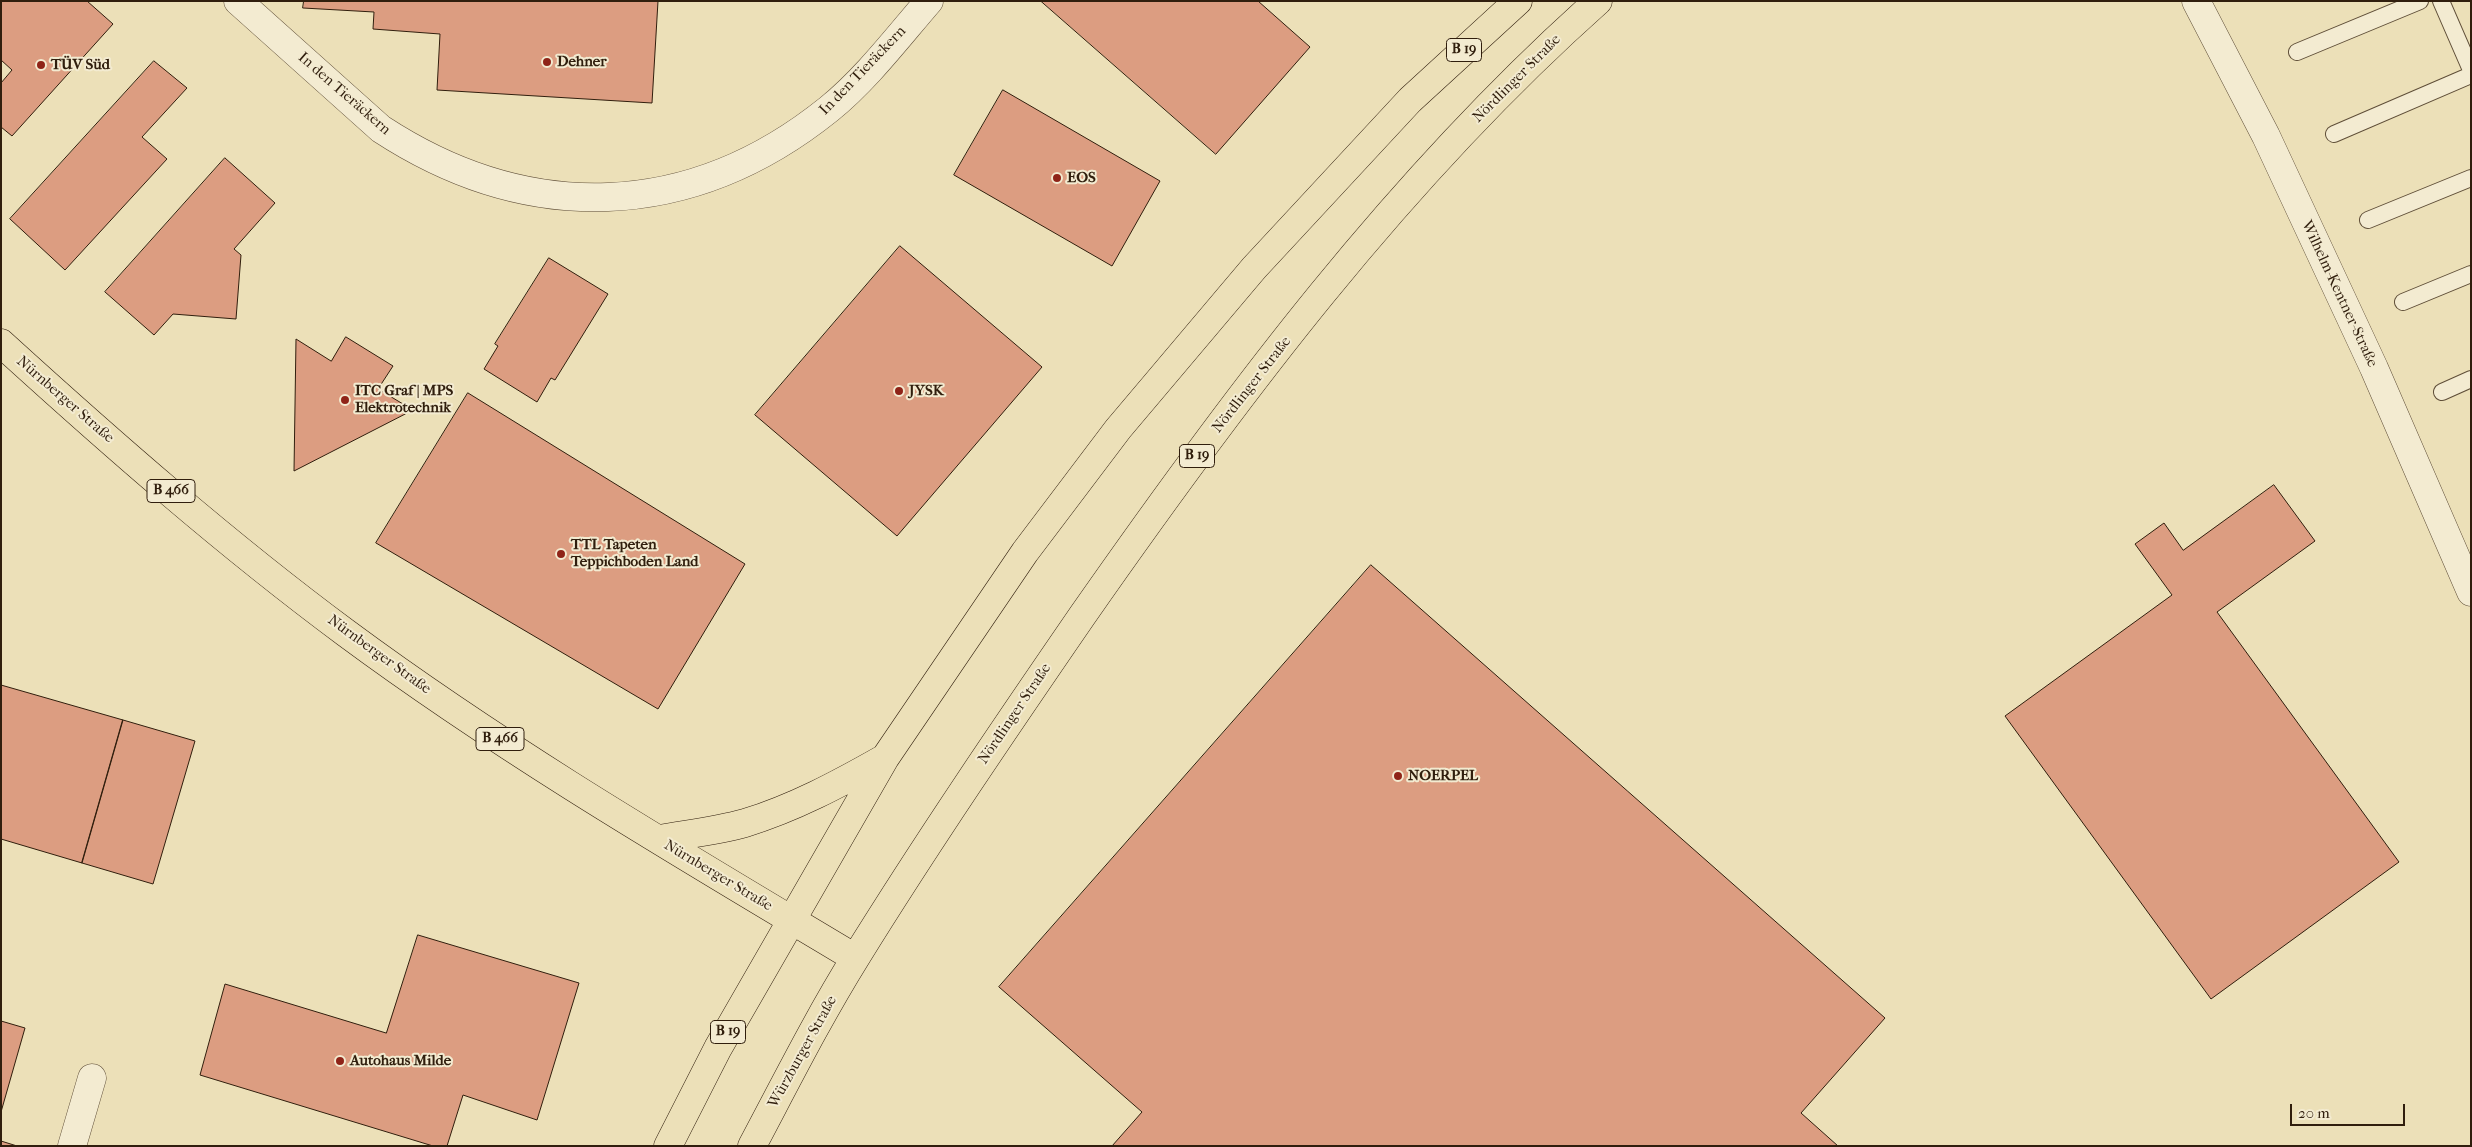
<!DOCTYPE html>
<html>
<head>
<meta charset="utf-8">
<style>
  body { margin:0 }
  #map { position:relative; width:2472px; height:1147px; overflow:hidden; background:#ece0b8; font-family:"IM FELL French Canon",serif }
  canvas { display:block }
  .frame { position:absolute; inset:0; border:2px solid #301e0d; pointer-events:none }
  .scale { position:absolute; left:2290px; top:1104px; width:115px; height:22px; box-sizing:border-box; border:2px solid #301e0d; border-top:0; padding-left:6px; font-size:15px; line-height:18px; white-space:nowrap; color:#301e0d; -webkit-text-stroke:4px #f3ebd1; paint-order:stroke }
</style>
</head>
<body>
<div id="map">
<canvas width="2472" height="1147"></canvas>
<div class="frame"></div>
<div class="scale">20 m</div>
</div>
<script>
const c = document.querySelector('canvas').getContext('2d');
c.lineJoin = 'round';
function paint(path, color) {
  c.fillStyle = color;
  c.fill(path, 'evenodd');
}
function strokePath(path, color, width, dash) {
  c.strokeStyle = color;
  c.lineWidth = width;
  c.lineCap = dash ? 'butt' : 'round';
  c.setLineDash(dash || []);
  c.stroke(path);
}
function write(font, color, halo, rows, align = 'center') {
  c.font = font + ' "IM FELL French Canon",serif';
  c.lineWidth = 4;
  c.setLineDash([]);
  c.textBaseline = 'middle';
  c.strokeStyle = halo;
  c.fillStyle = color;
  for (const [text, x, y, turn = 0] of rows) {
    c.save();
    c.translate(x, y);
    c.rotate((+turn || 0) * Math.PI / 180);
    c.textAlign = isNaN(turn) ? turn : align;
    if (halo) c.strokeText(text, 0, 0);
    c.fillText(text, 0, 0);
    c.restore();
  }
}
const building = new Path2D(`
  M1 1H87L113 24 12 136 1 127V83L12 70 1 60Z
  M304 1H658L652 103 437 90 440 34 373 29 374 12 303 8Z
  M1041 1H1258L1310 47 1216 154Z
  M154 61 187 88 142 137 167 159 65 270 10 219Z
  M1003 90 1160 181 1112 266 954 175Z
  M225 158 275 203 234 249 241 255 236 319 173 314 154 335 105 292Z
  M900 246 1042 367 897 536 755 415Z
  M549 258 608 294 555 380 551 378 537 402 484 369 498 346 495 344Z
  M346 337 393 366 378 389 413 410 294 471 296 339 331 361Z
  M468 393 745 564 658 709 376 543Z
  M2274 485 2315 541 2217 612 2399 862 2211 999 2005 716 2172 595 2135 544 2164 523 2183 550Z
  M1371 565 1885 1018 1801 1113 1838 1146H1112L1142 1112 999 987Z
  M1 685 123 720 82 863 1 839Z
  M123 720 195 741 153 884 82 863Z
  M418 935 579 983 537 1120 463 1095 447 1146H433L200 1075 225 984 386 1033Z
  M1 1021 25 1028 1 1112Z
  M1 1141 17 1146H1Z`);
const service = new Path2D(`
  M2441 1 2471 70
  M2297 52 2420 1
  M2334 134 2471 75
  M2368 220 2471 178
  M2403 302 2471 274
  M2442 392 2471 379`);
const minor = new Path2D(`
  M238 1 381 129C528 225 690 221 829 109 866 79 897 38 929 1
  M2196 1 2266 136 2374 368 2471 592
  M72 1146 92 1078`);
const primary = new Path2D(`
  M1 343C112 444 226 544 346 633 508 753 683 855 855 958
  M659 839C687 834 717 831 745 823 794 808 839 784 883 759
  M668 1146 718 1048 885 758 1025 552 1118 429 1254 268 1410 100 1518 1
  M752 1146C786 1082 818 1018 856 957 928 841 1005 728 1082 616 1235 397 1398 179 1598 1`);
const markers = [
  [547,62,5,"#8f2418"],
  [41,65,5,"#8f2418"],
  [1057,178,5,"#8f2418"],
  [899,391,5,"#8f2418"],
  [345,400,5,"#8f2418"],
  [561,554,5,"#8f2418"],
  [1398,776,5,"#8f2418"],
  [340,1061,5,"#8f2418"]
];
const shields = [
  [1464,50,35],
  [1197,456,35],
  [171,491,48],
  [500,739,48],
  [728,1032,35]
];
const shieldNames = [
  ["B 19",1464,50],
  ["B 19",1197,456],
  ["B 466",171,491],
  ["B 466",500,739],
  ["B 19",728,1032]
];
const poiNames = [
  ["Dehner",557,62],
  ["TÜV Süd",51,65],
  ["EOS",1067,178],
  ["ITC Graf | MPS",355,391],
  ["Elektrotechnik",355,408],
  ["JYSK",909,391],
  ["TTL Tapeten",571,545],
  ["Teppichboden Land",571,562],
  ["NOERPEL",1408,776],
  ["Autohaus Milde",350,1061]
];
const streetNames = [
  ["In den Tieräckern",863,71,-46],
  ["Nördlinger Straße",1517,79,-45],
  ["In den Tieräckern",344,94,41],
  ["Wilhelm-Kentner-Straße",2339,294,65],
  ["Nördlinger Straße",1252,385,-52],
  ["Nürnberger Straße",65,400,41],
  ["Nürnberger Straße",379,655,36],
  ["Nördlinger Straße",1015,714,-56],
  ["Nürnberger Straße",718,876,31],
  ["Würzburger Straße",803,1052,-61]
];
paint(building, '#dc9d81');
strokePath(building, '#301e0d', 1);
strokePath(service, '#5f4e38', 18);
strokePath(minor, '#5f4e38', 29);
strokePath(primary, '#301e0d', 29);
strokePath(service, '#f3ebd1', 16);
strokePath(minor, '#f3ebd1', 28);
strokePath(primary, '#ece0b8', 28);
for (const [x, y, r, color] of markers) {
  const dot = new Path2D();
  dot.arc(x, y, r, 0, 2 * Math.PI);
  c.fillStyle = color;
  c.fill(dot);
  strokePath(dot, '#f3ebd1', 2);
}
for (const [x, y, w] of shields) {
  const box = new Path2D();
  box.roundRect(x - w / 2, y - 11.5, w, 23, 4);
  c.fillStyle = '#f3ebd1';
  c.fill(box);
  strokePath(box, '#301e0d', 1);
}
write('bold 14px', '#301e0d', null, shieldNames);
write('bold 15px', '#301e0d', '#f3ebd1', poiNames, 'left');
write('15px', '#301e0d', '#f3ebd1', streetNames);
</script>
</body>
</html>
